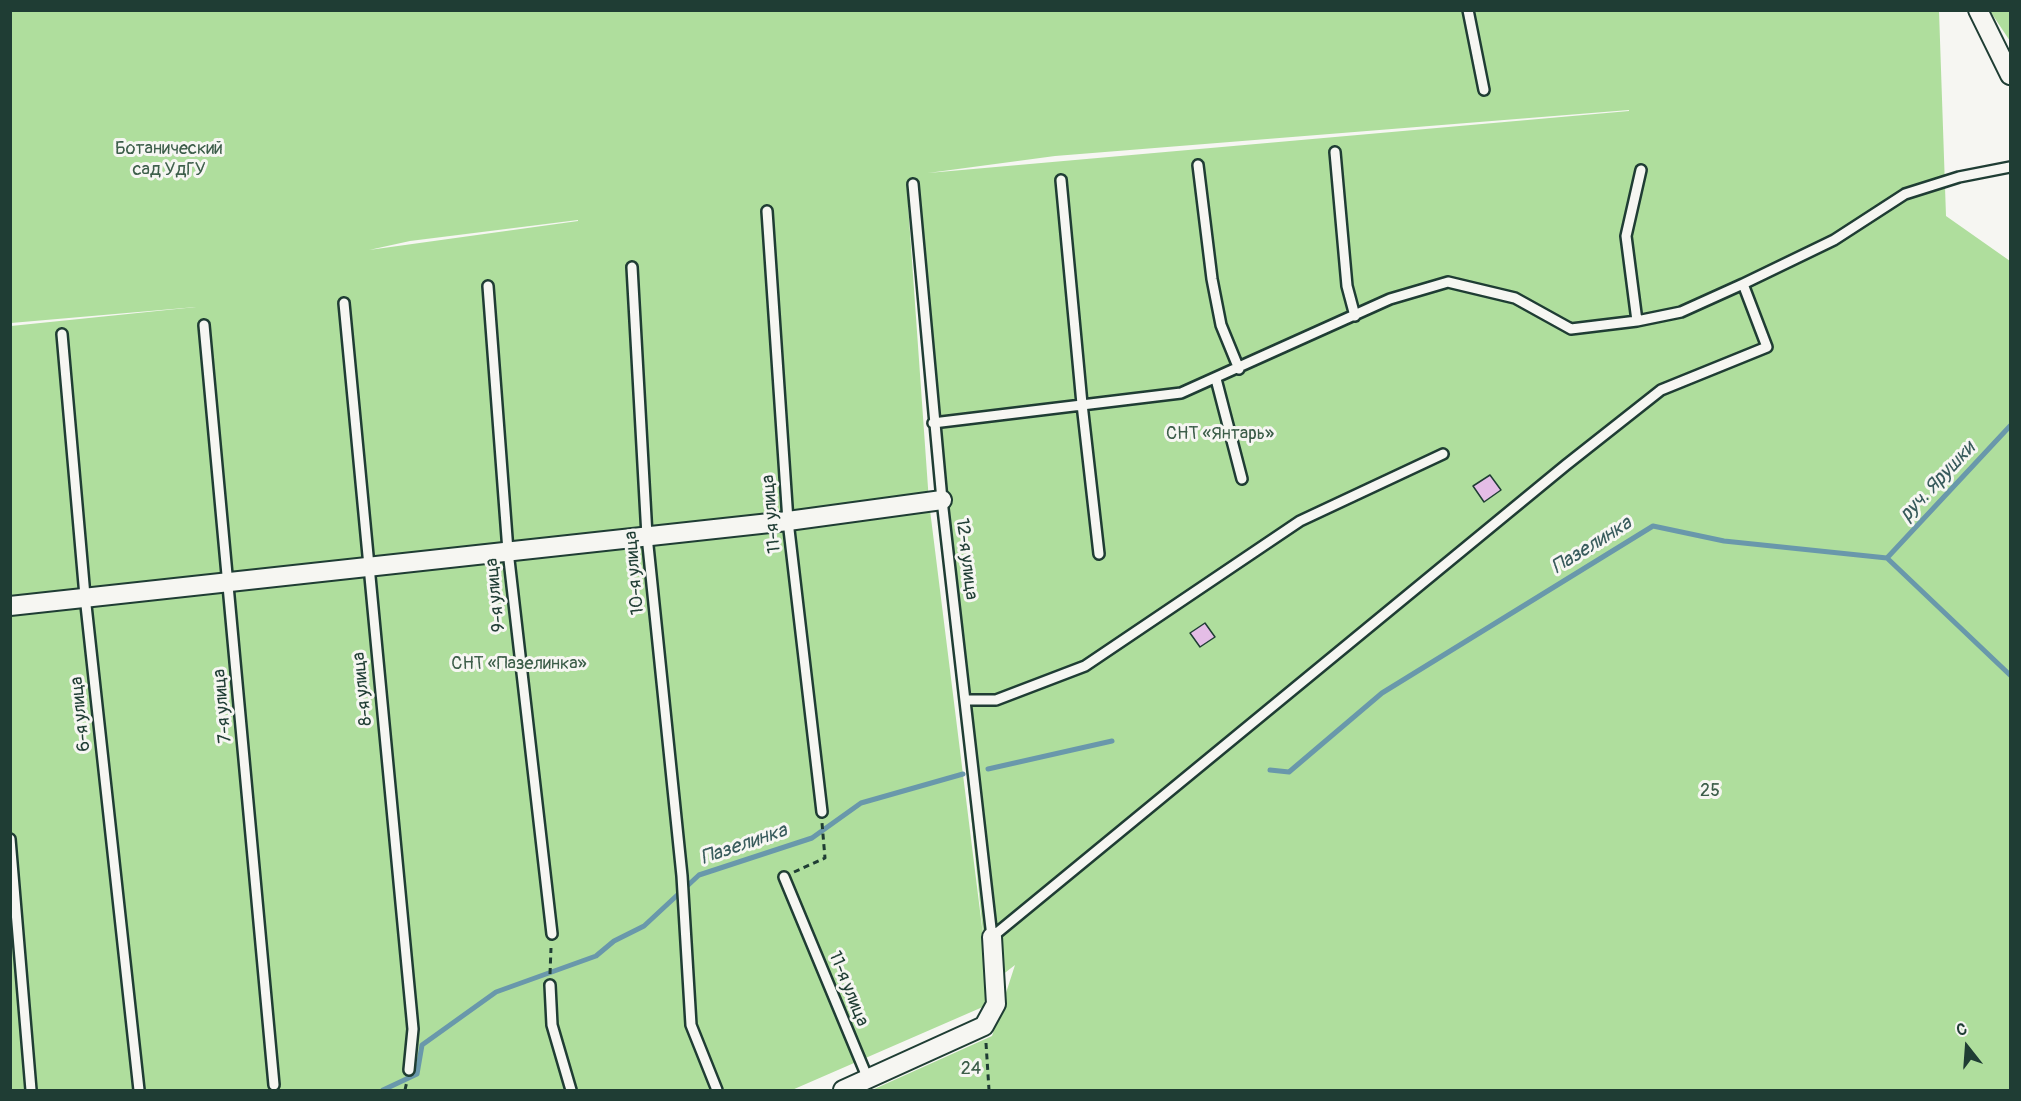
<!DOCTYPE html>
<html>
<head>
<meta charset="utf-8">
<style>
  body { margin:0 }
  #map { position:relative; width:2021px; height:1101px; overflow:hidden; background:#f6f6f2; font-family:Pangolin,sans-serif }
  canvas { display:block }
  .frame { position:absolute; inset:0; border:12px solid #1f3d34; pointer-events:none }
  .north { position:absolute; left:1937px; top:1017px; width:60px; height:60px; -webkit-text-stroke:4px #f6f6f2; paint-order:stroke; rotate:343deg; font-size:16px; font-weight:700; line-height:24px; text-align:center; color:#1f3d34 }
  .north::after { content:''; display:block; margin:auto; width:21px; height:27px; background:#1f3d34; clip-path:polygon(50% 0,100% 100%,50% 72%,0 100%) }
</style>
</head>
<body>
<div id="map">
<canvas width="2021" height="1101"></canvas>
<div class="frame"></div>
<div class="north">С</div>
</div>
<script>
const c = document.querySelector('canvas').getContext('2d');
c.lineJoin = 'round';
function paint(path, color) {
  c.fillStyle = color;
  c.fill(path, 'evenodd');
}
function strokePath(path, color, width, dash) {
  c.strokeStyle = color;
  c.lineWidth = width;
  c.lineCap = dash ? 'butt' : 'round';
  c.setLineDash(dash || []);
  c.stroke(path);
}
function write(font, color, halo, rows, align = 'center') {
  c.font = font + ' Pangolin,sans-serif';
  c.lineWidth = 6;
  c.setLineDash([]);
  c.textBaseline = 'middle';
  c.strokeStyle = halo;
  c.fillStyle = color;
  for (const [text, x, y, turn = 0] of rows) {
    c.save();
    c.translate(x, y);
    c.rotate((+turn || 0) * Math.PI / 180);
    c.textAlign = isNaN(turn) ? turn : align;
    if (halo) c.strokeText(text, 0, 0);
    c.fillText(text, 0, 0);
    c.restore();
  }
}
const green = new Path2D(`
  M11 11H1939L1946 216 2010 261V1090H872L992 1036 1015 965 988 986 985 1006 792 1090H11V326L196 307 11 323ZM1629 110V111L928 173 1055 156ZM908 204H909L984 943 929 502ZM578 220V221L369 250 410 241Z
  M1990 11H2010V41Z`);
const stream = new Path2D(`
  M1887 558 2010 426
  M988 769 1112 741
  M1270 770 1289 772 1382 693 1653 526 1724 541 1887 558 2010 675
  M383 1090 417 1074 422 1045 496 992 596 956 614 941 644 926 699 875 812 838 861 803 963 774`);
const building = new Path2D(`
  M1490 475 1501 490 1484 502 1473 486Z
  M1205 623 1215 637 1200 647 1190 633Z`);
const path = new Path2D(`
  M794 872 825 858 822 823
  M550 974 551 948
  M986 1043 989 1090
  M405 1090 407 1081`);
const service = new Path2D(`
  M1468 10 1484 90
  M1335 152 1347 286 1355 316
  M1198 165 1212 279 1221 325 1239 369
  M1061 180 1082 404 1099 554
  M913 184 942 500 992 937
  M767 211 788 521 822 812
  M632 267 647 536 682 876 691 1025 717 1090
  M488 286 508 551 552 934
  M344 303 413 1029 409 1070
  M1637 321 1626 236 1641 170
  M204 325 274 1085
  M62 334 85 596 139 1090
  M1216 379 1242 479
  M933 423 1181 393 1390 299 1448 282 1515 298 1571 329 1637 321 1681 312 1743 284
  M967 700H996L1085 666 1300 521 1443 454
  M10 839 31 1090
  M784 877 868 1079
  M992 937 1566 465 1661 390 1767 347 1743 284 1834 240 1905 194 1959 177 2010 167
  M550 985 552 1025 571 1090`);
const minor = new Path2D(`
  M1978 10 2010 75
  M10 606 788 521 942 500
  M843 1090 984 1026 996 1004 992 937`);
const parkNames = [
  ["Ботанический",169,149],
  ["сад УдГУ",169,170],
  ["СНТ «Янтарь»",1220,434],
  ["СНТ «Пазелинка»",519,664],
  ["25",1710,791],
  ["24",971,1069]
];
const streetNames = [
  ["11-я улица",772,514,-95],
  ["12-я улица",966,559,83],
  ["10-я улица",635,573,-95],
  ["9-я улица",496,595,-96],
  ["8-я улица",363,689,-96],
  ["7-я улица",223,706,-95],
  ["6-я улица",81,714,-96],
  ["11-я улица",848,989,68]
];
const waterNames = [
  ["руч. Ярушки",1938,482,-47],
  ["Пазелинка",1592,546,-32],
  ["Пазелинка",744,845,-19]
];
paint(green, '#afde9d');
strokePath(stream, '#6998ab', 5);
paint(building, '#e4bde6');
strokePath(building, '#1f3d34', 1.5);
strokePath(service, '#1f3d34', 14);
strokePath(minor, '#1f3d34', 22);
strokePath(path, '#1f3d34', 3, [6, 4.5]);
strokePath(service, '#f6f6f2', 9);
strokePath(minor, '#f6f6f2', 18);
write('18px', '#3c5d49', '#f6f6f2', parkNames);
write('18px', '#1f3d34', '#f6f6f2', streetNames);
write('italic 20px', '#385b5c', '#f6f6f2', waterNames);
</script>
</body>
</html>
